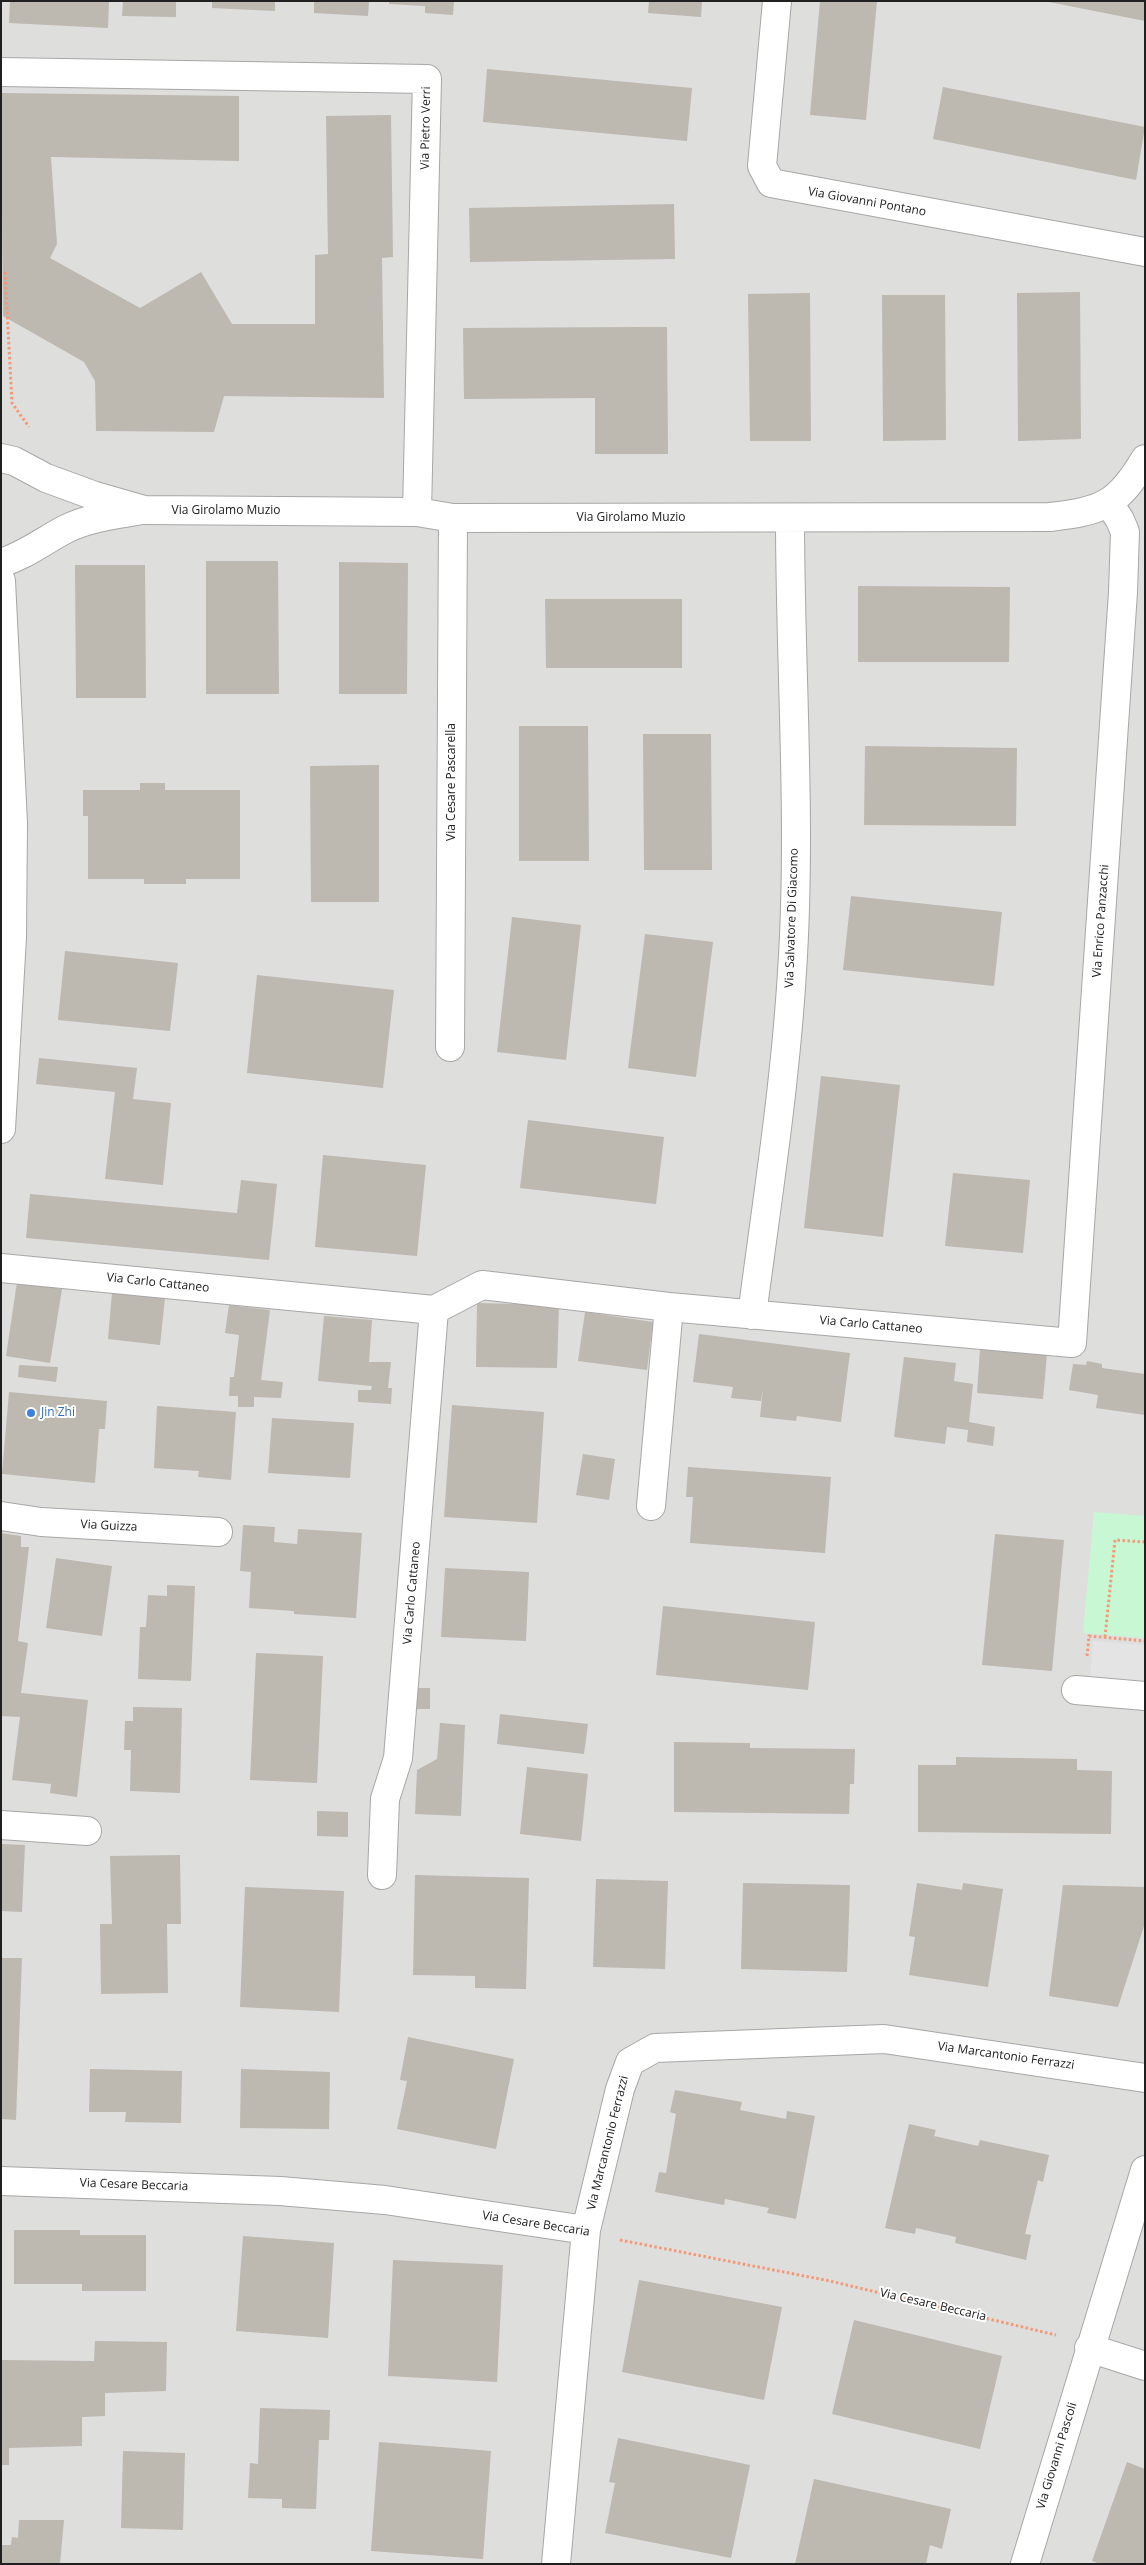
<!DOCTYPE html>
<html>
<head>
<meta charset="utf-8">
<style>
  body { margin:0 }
  #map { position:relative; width:1146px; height:2565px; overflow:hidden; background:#f0efe7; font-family:"Open Sans",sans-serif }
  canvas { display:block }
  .frame { position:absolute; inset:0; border:2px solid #202020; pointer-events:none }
</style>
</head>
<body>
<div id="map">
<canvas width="1146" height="2565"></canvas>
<div class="frame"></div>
</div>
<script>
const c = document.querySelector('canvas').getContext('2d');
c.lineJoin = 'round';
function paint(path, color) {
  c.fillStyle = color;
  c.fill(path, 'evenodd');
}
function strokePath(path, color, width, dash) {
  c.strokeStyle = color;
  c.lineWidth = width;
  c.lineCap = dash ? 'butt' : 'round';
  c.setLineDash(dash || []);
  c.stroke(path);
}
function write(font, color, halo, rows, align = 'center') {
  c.font = font + ' "Open Sans",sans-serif';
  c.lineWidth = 4;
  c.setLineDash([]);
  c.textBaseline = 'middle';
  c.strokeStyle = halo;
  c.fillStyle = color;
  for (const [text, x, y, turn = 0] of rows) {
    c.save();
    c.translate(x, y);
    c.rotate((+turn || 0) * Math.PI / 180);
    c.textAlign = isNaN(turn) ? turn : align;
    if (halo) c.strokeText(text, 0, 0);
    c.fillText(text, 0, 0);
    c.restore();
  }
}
const residential = new Path2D(`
  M1 1H1145V2564H1Z`);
const park = new Path2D(`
  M1094 1512 1145 1516V1638L1083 1633Z`);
const parking = new Path2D(`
  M1093 1641 1145 1645V1696L1089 1691Z`);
const building = new Path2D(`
  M10 1H109L108 28 9 23Z
  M123 1H176V17L122 16Z
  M212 1H275V11L212 8Z
  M314 1H369L368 16 314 13Z
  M389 1H454L453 15 425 13V6L389 4Z
  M649 1H702L701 17 648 13Z
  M820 1H877L866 120 810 115Z
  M1049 1H1145V21L1049 2Z
  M487 69 692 88 687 141 483 122Z
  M943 87 1145 127 1136 180 933 139Z
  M1 93 239 96V161L51 157 57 244 50 258 140 308 201 272 232 324H315V255L328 254 326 116 391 115 393 257 382 258 384 398 224 396 214 432 96 431 95 381 84 362 3 316Z
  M674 204 675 259 470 262 469 208Z
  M1080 292 1081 439 1018 441 1017 293Z
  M810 293 811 441H750L748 294Z
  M882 295H945L946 440 883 441Z
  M641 327H667L668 454H595V398L464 399 463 328Z
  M206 561H278L279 694H206Z
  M339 562 408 563 407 694H339Z
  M75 565H145L146 698H76Z
  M858 586 1010 587 1009 662H858Z
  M545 599H682V668H546Z
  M519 726H588L589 861H519Z
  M643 734H711L712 870H644Z
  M865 746 1017 748 1016 826 864 825Z
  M379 765V902H311L310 766Z
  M140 783H165V790H240V879H186V884H144V879H88V816H83V790H140Z
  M851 896 1002 912 994 986 843 970Z
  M512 917 581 925 566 1060 497 1052Z
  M645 934 713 942 696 1077 628 1068Z
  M65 951 178 963 170 1031 58 1020Z
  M257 975 394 990 383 1088 247 1073Z
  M39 1058 137 1068 133 1099 171 1103 163 1185 105 1179 115 1092 36 1084Z
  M821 1076 900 1085 883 1237 804 1228Z
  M528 1120 664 1137 656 1204 520 1188Z
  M323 1155 426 1165 417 1256 315 1247Z
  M953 1173 1030 1180 1023 1253 945 1246Z
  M241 1180 277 1184 269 1260 26 1238 30 1194 237 1213Z
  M17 1282 62 1289 50 1363 6 1356Z
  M112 1293 165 1298 160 1345 108 1339Z
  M477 1303 559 1305 557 1368 476 1367Z
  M229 1305 270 1310 261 1380 283 1382 281 1398 254 1397V1407H238V1396H229L230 1377H234L239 1335 225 1333Z
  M585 1312 653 1322 647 1370 578 1361Z
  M324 1316 372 1320 369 1362H391L388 1388H392L391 1404 358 1402V1390H371L372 1386 318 1381Z
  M699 1334 850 1353 841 1422 797 1416 796 1421 760 1417 763 1388 761 1401 731 1398 733 1387 693 1382Z
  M980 1349 1047 1354 1043 1399 977 1393Z
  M904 1357 956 1363 954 1381 973 1384 969 1422 995 1427 993 1446 967 1442 968 1430 947 1427 945 1444 894 1437Z
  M1087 1361 1102 1364V1368L1145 1374V1415L1096 1408 1098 1395 1069 1390 1073 1364 1086 1365Z
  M19 1365 58 1367 56 1382 18 1377Z
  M9 1392 107 1401 105 1429H99L95 1483 2 1474Z
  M452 1405 544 1412 537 1523 444 1517Z
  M157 1406 236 1412 231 1480 198 1477 199 1471 154 1468Z
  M272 1418 354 1423 350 1478 268 1473Z
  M583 1454 615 1459 609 1500 576 1495Z
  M688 1467 831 1477 825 1553 690 1543 693 1497H686Z
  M243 1525 275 1527 274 1542 297 1544 298 1529 362 1533 356 1618 294 1614V1611L249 1608 251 1572 240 1571Z
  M1 1533 21 1536V1547H29L18 1641 28 1643 21 1693 88 1700 77 1797 50 1793 51 1784 12 1780 20 1717 1 1716Z
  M995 1534 1064 1540 1052 1671 982 1665Z
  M56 1558 112 1566 102 1636 46 1628Z
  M445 1568 529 1572 526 1641 441 1637Z
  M167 1585 195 1586 191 1681 138 1679 140 1627H146L148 1595 167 1596Z
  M663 1606 815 1622 808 1690 656 1675Z
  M256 1653 323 1656 317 1783 250 1780Z
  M415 1688H430V1709H415Z
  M133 1707 182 1708 180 1793 130 1791 131 1750H124L125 1721H133Z
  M500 1714 588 1724 584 1754 497 1744Z
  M440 1723 465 1725 461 1816 415 1814 417 1770 437 1759Z
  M674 1742 750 1743V1748L855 1749 854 1784H850L849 1814 674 1812Z
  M956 1757 1077 1759V1770L1112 1771 1111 1834 918 1832V1765H956Z
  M527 1767 588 1774 581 1841 520 1834Z
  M317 1811 348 1812V1837L317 1836Z
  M1 1844 25 1845 22 1912 1 1911Z
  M180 1855 181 1924H167L168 1993 101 1994 100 1924H112L110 1856Z
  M415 1875 529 1878 526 1989 475 1988V1976L413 1975Z
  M596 1879 668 1881 665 1969 593 1967Z
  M743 1883 850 1885 847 1972 741 1969Z
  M917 1883 962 1890 963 1883 1003 1889 988 1987 909 1975 915 1937 909 1936Z
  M1063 1885 1145 1887V1923L1118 2007 1049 1996Z
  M245 1887 344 1891 339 2012 240 2007Z
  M1 1958H22L16 2120 1 2119Z
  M408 2037 514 2059 496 2149 397 2129 407 2081 400 2080Z
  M90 2069 182 2071 181 2123 125 2122 126 2112H89Z
  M241 2069 330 2072 329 2129 240 2128Z
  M675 2090 742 2102 740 2110 786 2119 787 2111 815 2116 796 2219 767 2213 769 2208 725 2199 724 2205 655 2192 659 2172 666 2173 676 2114 670 2112Z
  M909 2124 936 2130 934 2136 978 2146 980 2140 1049 2155 1043 2182 1038 2180 1025 2234 1031 2235 1026 2260 955 2243 956 2237 916 2228 915 2234 885 2228Z
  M14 2230H80V2235H146V2291H82V2284H14Z
  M243 2236 334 2243 328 2338 236 2331Z
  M393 2260 503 2265 497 2382 388 2376Z
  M639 2280 782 2307 764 2400 622 2372Z
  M854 2320 1002 2356 980 2449 832 2414Z
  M95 2341 167 2342 166 2391 105 2393V2416L82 2417V2446L9 2448V2465H1V2360L94 2361Z
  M260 2408 330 2410 329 2440H319L316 2509 282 2508V2499L248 2498 250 2463 258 2464Z
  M618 2438 750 2465 731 2558 605 2533 615 2483 609 2482Z
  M379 2442 491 2451 483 2559 371 2551Z
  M123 2451 185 2453 183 2530 121 2528Z
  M1127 2462 1145 2469V2564H1100L1092 2561Z
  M814 2479 951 2509 942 2549 930 2545 926 2564H795Z
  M19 2520H64L60 2564H1V2545H11L12 2537 18 2538Z`);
const path = new Path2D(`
  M5 272 12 403 29 427
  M1105 1637 1115 1540 1145 1542
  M1087 1656 1089 1636 1145 1641
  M620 2240 830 2281 1056 2335`);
const minor = new Path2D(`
  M777 1 762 166 771 183 1145 252
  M1 72 427 79 417 512
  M1 458 14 461 46 478 95 496 144 510 417 512 453 518 1050 517C1102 511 1118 505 1145 459
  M1 563C26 555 43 541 66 529 88 518 113 515 137 511
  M1 581 13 823 12 937 1 1129
  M450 1047 453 518
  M1 1268 434 1310 482 1285 669 1307 1072 1343 1123 592 1125 532 1120 520 1109 503
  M752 1315C767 1201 785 1087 792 972 802 821 790 669 790 518
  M651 1506 669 1307
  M1 1516 41 1522 218 1532
  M1076 1690 1145 1696
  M1 1825 87 1831
  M382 1875 385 1799 398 1758 434 1310
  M1 2181 280 2191 385 2200 586 2230
  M1089 2348 1145 2366
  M556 2564 586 2230 620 2089 630 2062 655 2048 884 2039 1145 2078
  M1025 2564 1145 2170`);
const markers = [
  [31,1413,5,"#3f7fe0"]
];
const streetNames = [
  ["Via Pietro Verri",426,128,-89],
  ["Via Giovanni Pontano",867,202,10],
  ["Via Girolamo Muzio",226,511],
  ["Via Girolamo Muzio",631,518],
  ["Via Cesare Pascarella",452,782,-90],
  ["Via Salvatore Di Giacomo",792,918,-88],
  ["Via Enrico Panzacchi",1101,921,-86],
  ["Via Carlo Cattaneo",158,1283,6],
  ["Via Carlo Cattaneo",871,1325,5],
  ["Via Guizza",109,1526,3],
  ["Via Carlo Cattaneo",412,1593,-85],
  ["Via Marcantonio Ferrazzi",1006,2056,8],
  ["Via Marcantonio Ferrazzi",608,2143,-76],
  ["Via Cesare Beccaria",134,2185,2],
  ["Via Cesare Beccaria",536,2224,9],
  ["Via Cesare Beccaria",933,2305,13],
  ["Via Giovanni Pascoli",1057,2456,-73]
];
const shopNames = [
  ["Jin Zhi",41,1413]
];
paint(residential, '#dededd');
paint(park, '#c8f7d4');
paint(parking, '#e4e4e4');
paint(building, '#bdb8b0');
strokePath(minor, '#a7a7a7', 30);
strokePath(path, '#f39976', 3, [2.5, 2.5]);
strokePath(minor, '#fff', 28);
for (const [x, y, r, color] of markers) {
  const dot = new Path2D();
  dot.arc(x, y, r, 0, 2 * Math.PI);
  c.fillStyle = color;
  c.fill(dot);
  strokePath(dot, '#fff', 2);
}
write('12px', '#202020', '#fff', streetNames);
write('12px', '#366cbe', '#fff', shopNames, 'left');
</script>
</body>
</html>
